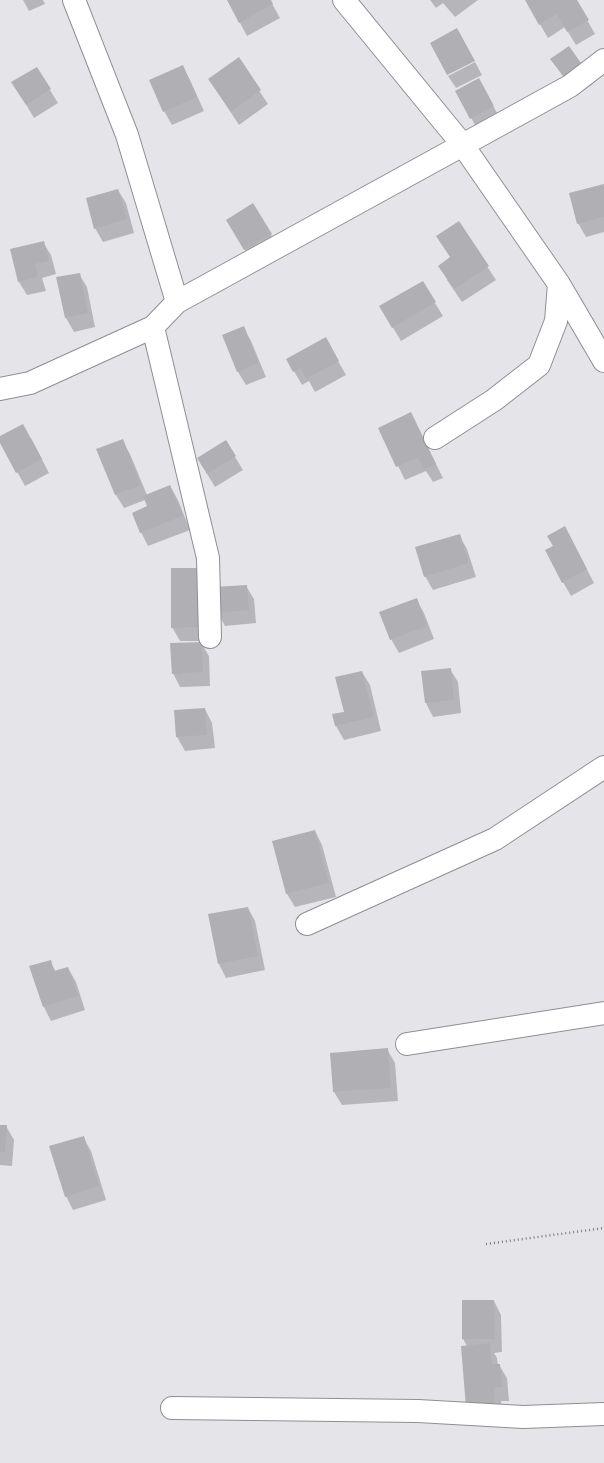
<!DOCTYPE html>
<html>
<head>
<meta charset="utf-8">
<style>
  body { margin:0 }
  canvas { display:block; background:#e4e4e9 }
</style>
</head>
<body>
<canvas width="604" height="1463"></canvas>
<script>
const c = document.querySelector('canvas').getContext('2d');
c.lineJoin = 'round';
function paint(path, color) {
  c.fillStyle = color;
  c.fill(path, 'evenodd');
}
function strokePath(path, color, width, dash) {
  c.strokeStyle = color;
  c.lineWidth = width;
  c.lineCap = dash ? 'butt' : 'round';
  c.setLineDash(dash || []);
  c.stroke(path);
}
const shadow = new Path2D(`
  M23 0H43L45 4 29 11Z
  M228 0H270L280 18 247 36Z
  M430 0H478L455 17 443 3 436 8Z
  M526 0H576L595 34 576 45 565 27 548 38Z
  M238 59 268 104 239 125 209 79Z
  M552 59 585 70 593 84 577 95 560 72Z
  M475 62 482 75 456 88 448 76Z
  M182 66 190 80 204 111 172 125 164 111Z
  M36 68 58 103 34 118 21 96Z
  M478 79 501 120 479 132 456 91Z
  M604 185V232L586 237 578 223Z
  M118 190 126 203 134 233 103 242 95 228Z
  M253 205 279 248 253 263 227 220Z
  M459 223 496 280 462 302 447 280 451 258 437 236Z
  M43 242 51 255 56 274 42 278 46 291 27 295 19 282Z
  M79 274 87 287 95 327 74 332 66 318 57 278Z
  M422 282 443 316 401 341 380 306Z
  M243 328 251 341 266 377 246 385 238 372 224 335Z
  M333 352 346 375 315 392 309 381 302 385 287 359Z
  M411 414 443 478 433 482 426 471 405 480 379 428Z
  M0 437 31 438 49 473 25 486 0 441Z
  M122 440 130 454 147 495 170 486 178 500 190 530 148 546 141 532 148 507 145 500 124 508 116 495 98 450Z
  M226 442 243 470 215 487 206 472Z
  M459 535 467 549 476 577 433 590 425 576Z
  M572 541 594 583 571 596 563 582Z
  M212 582 213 641H180L172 627Z
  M246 586 254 599 256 623 225 626 217 612Z
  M416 599 424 613 434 639 399 653 391 639Z
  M201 643 209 656 210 686 180 687 173 673Z
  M450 669 458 682 461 713 433 717 426 703 422 672Z
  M362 672 370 685 381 731 344 740 336 726 333 715 345 712Z
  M205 709 212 723 215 748 185 751 177 737 175 711Z
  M315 831 322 845 336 897 295 907 287 894Z
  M248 908 255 921 265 970 226 978 219 964 209 915Z
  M50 961 56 972 68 968 76 982 85 1010 51 1021 44 1007 31 967Z
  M387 1049 395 1063 398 1101 342 1105 334 1092Z
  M0 1126H6L14 1140 12 1166 0 1165Z
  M83 1137 91 1151 106 1200 73 1210 66 1196Z
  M463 1301H494L501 1315 502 1352 494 1353 497 1358 498 1365H499L507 1378 509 1401H501L502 1419 475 1421 467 1346 463 1339Z`);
const building = new Path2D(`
  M227 0H271L273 4 239 23Z
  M525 0H577L589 20 567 32 557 14 539 25Z
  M457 28 475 61 447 75 430 43Z
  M569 46 586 70 568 82 550 59Z
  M239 57 261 90 231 112 208 79Z
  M183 65 197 97 163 112 149 80Z
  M37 67 51 89 26 105 11 82Z
  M479 78 494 106 470 119 455 91Z
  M604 184V217L577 224 569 193Z
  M118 189 127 219 94 229 86 198Z
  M253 203 272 234 244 250 226 220Z
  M459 221 489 266 454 289 438 266 450 257 436 236Z
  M44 241 49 261 35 264 38 277 18 282 10 249Z
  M80 273 88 313 65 318 56 277Z
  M423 281 436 302 392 328 379 306Z
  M244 326 259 363 237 372 222 335Z
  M326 337 339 361 306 379 301 368 293 372 286 359Z
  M411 412 436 464 424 469 418 458 396 467 378 428Z
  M23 424 42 459 16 473 0 443V436Z
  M123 439 141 485 115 495 96 449Z
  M226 440 236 456 207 474 197 458Z
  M170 485 183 516 140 533 132 513 147 506 143 496Z
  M565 526 587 569 562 583 545 550 553 546 547 536Z
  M460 534 469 563 424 577 415 547Z
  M171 568H205V627L171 628Z
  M247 585 249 610 216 613 214 587Z
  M417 598 427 626 390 640 379 612Z
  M202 642 203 672 172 674 170 643Z
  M451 668 454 700 425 703 421 671Z
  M362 671 374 717 335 726 332 714 344 712 335 677Z
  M205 708 207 735 176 737 174 710Z
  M315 830 329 883 286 894 272 841Z
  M248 907 258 956 218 964 208 914Z
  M51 960 54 971 68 967 78 996 43 1007 29 966Z
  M388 1048 391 1088 333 1092 330 1053Z
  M0 1125H7L5 1152H0Z
  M84 1136 99 1186 65 1197 49 1146Z
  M462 1300H494L495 1339H462Z
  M490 1343 492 1364H500L502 1387 494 1388 495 1406 466 1408 461 1346Z`);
const path = new Path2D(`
  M486 1244 604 1228`);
const minor = new Path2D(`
  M74 0 127 135 177 302
  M344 0 462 144 559 284 604 361
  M153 327 208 558 210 637
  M0 389 30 383 153 327 177 302 570 86 604 60
  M435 438 494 400 539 365 556 321 559 284
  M307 924 495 839 604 767
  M407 1044 604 1013
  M172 1408 418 1411 523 1417 604 1414`);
paint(shadow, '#0003');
paint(building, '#b0afb4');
strokePath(minor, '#8f8e93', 24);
strokePath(path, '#7b7b7f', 2.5, [1, 3]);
strokePath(minor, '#fff', 22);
</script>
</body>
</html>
